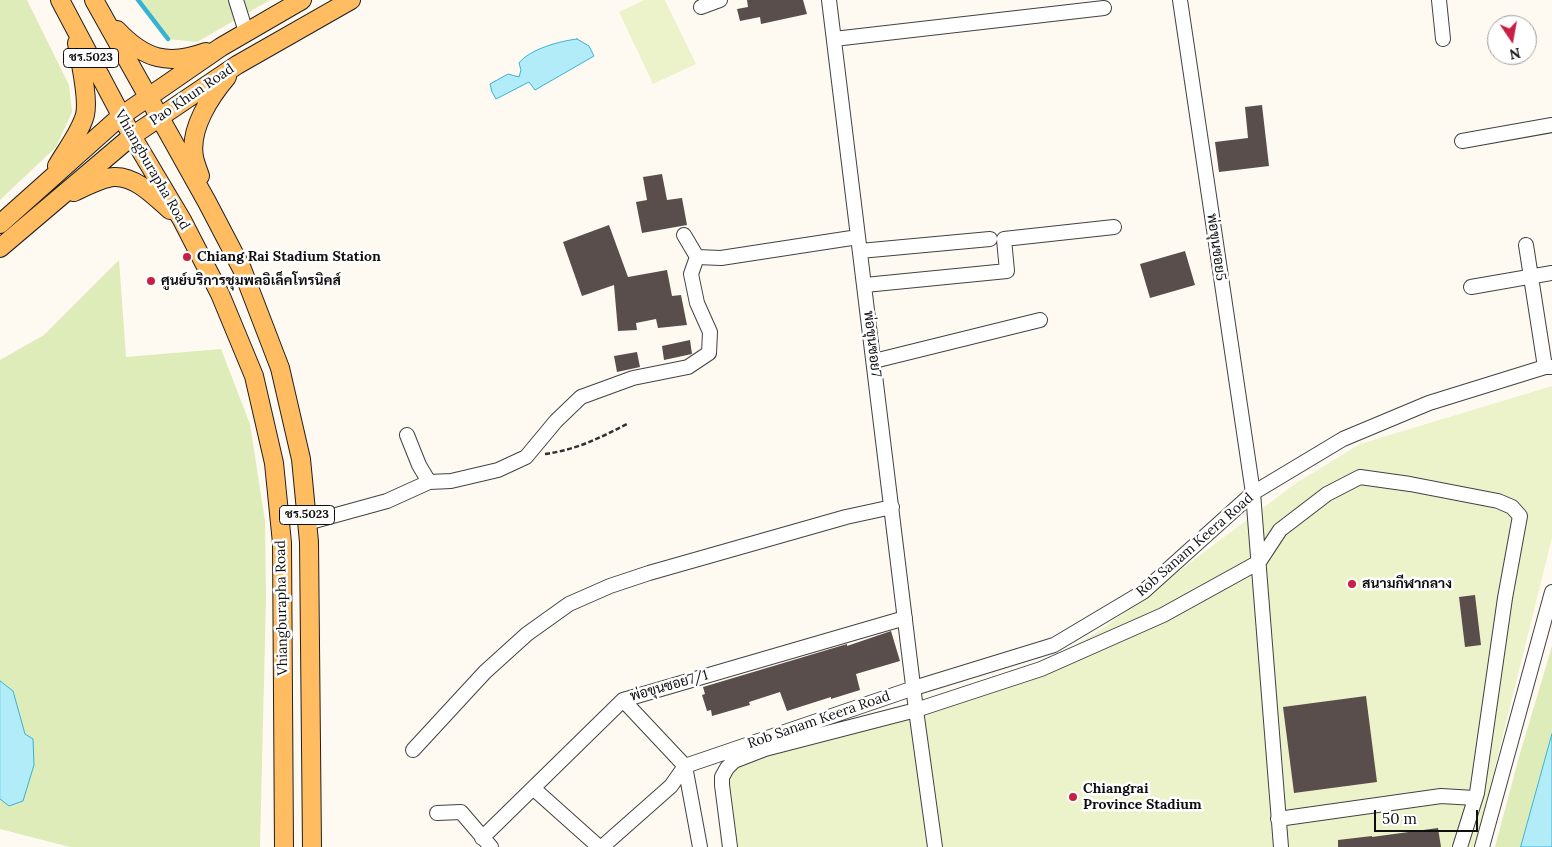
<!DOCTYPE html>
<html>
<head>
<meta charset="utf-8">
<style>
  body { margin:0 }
  #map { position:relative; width:1552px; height:847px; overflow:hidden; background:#fffaf1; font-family:Lora,serif }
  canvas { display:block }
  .north { position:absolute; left:1487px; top:15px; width:50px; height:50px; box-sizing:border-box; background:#fff; border:1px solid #9f9f9f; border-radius:50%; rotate:168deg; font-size:14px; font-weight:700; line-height:20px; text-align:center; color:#0f0f0f }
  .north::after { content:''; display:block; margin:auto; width:18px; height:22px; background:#c81f45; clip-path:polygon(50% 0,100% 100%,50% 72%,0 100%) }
  .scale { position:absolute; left:1374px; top:810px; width:104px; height:22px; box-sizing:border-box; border:2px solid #0f0f0f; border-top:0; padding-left:6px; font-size:15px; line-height:18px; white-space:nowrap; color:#0f0f0f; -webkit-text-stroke:4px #fff; paint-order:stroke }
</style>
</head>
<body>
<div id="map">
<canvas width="1552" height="847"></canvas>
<div class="north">N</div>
<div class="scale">50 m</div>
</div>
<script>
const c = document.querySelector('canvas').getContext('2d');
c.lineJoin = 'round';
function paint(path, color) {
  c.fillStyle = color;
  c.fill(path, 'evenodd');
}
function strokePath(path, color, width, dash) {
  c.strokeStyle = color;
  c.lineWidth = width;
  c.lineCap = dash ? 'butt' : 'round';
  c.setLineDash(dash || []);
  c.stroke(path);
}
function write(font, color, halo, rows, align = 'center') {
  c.font = font + ' Lora,Sarabun,serif';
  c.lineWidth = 5;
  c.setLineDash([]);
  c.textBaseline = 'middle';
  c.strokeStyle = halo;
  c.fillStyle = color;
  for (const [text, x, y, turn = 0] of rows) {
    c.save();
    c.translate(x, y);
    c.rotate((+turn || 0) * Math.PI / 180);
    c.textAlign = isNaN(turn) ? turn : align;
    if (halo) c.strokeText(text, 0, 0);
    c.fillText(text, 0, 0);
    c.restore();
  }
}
const green = new Path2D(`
  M0 0H27L69 85 72 112 56 147 0 200Z
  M140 0H270L197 42 168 39Z
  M119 260 126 357 221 349 250 424 265 521 266 598 260 847H70L0 829V360L44 335Z
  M1552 646V734L1521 847H1495L1519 757Z`);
const pitch = new Path2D(`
  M644 0H665L696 64 653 84 619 12Z
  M1552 386V538L1491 783 1476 847H721L714 775 917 701 1038 667 1102 629 1296 483 1360 444Z`);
const water = new Path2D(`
  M577 39 589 46 594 56 535 90 529 82 496 99 492 92 490 84 508 74 519 77 521 70 519 63C530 49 560 41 577 39Z
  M0 681 13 691 25 734 33 739 34 765 23 801 9 806 0 799Z
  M1552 734V847H1521Z`);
const stream = new Path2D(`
  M138 0 168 39`);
const building = new Path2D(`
  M747 0H803L807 14 761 24 760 17 740 21 737 9 748 7Z
  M1262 105 1269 166 1219 172 1215 142 1248 138 1245 107Z
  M662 174 667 200 682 198 687 225 642 233 636 202 647 200 643 177Z
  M609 225 628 277 667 270 672 296 681 295 687 325 658 328 656 319 636 323 637 330 618 331 614 285 582 296 563 242Z
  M1185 251 1195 285 1150 298 1140 264Z
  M690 340 692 354 664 360 662 346Z
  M637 352 640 367 617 372 614 356Z
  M1475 595 1481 645 1465 647 1459 597Z
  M891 631 900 661 856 674 860 690 831 699V697L787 711 780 692 749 702 750 705 712 716 711 710 707 711 702 695 705 694 703 687 847 644V646Z
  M1366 696 1377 782 1294 793 1283 707Z
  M1438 828 1441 847H1338V840L1372 836V837Z`);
const path = new Path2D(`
  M545 454C576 450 602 437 629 423`);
const minor = new Path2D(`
  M236 0 246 32
  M829 0 916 710 935 847
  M1180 0 1253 493 1281 847
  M1439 0 1443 39
  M701 7 720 0
  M834 39 1104 8
  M1462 141 1552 125
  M684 235 697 257
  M1526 245 1545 367
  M860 251 990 239
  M697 257 721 258 858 237
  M865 285 1007 271 1004 239 1114 227
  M1471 287 1552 273
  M874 361 1040 320
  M407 435 419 465 429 482
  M307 523 387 501 429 482 451 481 498 470 526 457 556 421 581 397 633 378 688 367 709 353 710 332 697 303 691 274 697 257
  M413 750 485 672 527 634 569 604 610 586 649 573 846 517 892 507
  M533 788 599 847
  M437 813 461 812 491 847
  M1278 819 1441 796 1475 798
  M482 838 623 700 905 618
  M602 847 671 786 685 766 623 700
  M700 847 685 766 914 688 1054 645 1143 592 1253 493 1343 439 1429 403 1545 367H1552
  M730 847 722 785V777L727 768 734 761 765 749 916 710 1041 669 1163 615 1259 562 1280 530 1327 494 1360 477 1410 484 1498 501 1512 507 1520 516 1505 598 1477 793 1460 847
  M1482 847 1552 592`);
const major = new Path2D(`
  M60 0 132 136 182 220 220 294 254 376 274 463 282 543 284 847
  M94 0 207 202 242 269 280 368 301 459 309 542 312 847
  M117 30C144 59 168 66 206 52
  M57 166C66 150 80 133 85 115 89 98 80 61 77 43
  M200 176C198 170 195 163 194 157 189 129 210 97 227 77
  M74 192C87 186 101 178 114 177 136 176 155 197 170 210
  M0 224 121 116 221 47 302 0
  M0 248 132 136 237 65 351 0`);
const markers = [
  [187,257,5,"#c81f45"],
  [151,281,5,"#c81f45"],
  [1352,584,5,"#c81f45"],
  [1073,797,5,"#c81f45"]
];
const shields = [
  [91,58,55],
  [307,515,55]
];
const shieldNames = [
  ["ชร.5023",91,58],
  ["ชร.5023",307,515]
];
const streetNames = [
  ["Pao Khun Road",192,95,-34],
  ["Vhiangburapha Road",152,170,60],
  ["พ่อขุนซอย5",1216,247,82],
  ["พ่อขุนซอย7",872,344,83],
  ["Rob Sanam Keera Road",1195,545,-41],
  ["Vhiangburapha Road",282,608,-91],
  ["พ่อขุนซอย7/1",669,686,-16],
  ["Rob Sanam Keera Road",819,720,-19]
];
const poiNames = [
  ["Chiang Rai Stadium Station",197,257],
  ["ศูนย์บริการชุมพลอิเล็คโทรนิคส์",161,281],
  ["สนามกีฬากลาง",1362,584],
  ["Chiangrai",1083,789],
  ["Province Stadium",1083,805]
];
paint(green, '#ddecb8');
paint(pitch, '#ecf3cb');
paint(water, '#b3ecf9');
strokePath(water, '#36b2d5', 1);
strokePath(stream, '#36b2d5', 4.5);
paint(building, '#594e4b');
strokePath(minor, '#424242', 16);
strokePath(major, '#202020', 20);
strokePath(path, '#313131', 2.5, [5, 2.5]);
strokePath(minor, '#fff', 14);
strokePath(major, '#ffbc61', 18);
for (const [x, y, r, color] of markers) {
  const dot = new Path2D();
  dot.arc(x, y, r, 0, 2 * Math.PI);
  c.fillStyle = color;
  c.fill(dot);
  strokePath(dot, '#fff', 2);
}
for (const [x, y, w] of shields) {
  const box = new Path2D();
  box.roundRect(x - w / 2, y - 9.5, w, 19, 4);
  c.fillStyle = '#fff';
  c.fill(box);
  strokePath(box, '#0f0f0f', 1);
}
write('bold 12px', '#0f0f0f', null, shieldNames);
write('14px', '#0f0f0f', '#fff', streetNames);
write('bold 14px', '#0f0f0f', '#fff', poiNames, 'left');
</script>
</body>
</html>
